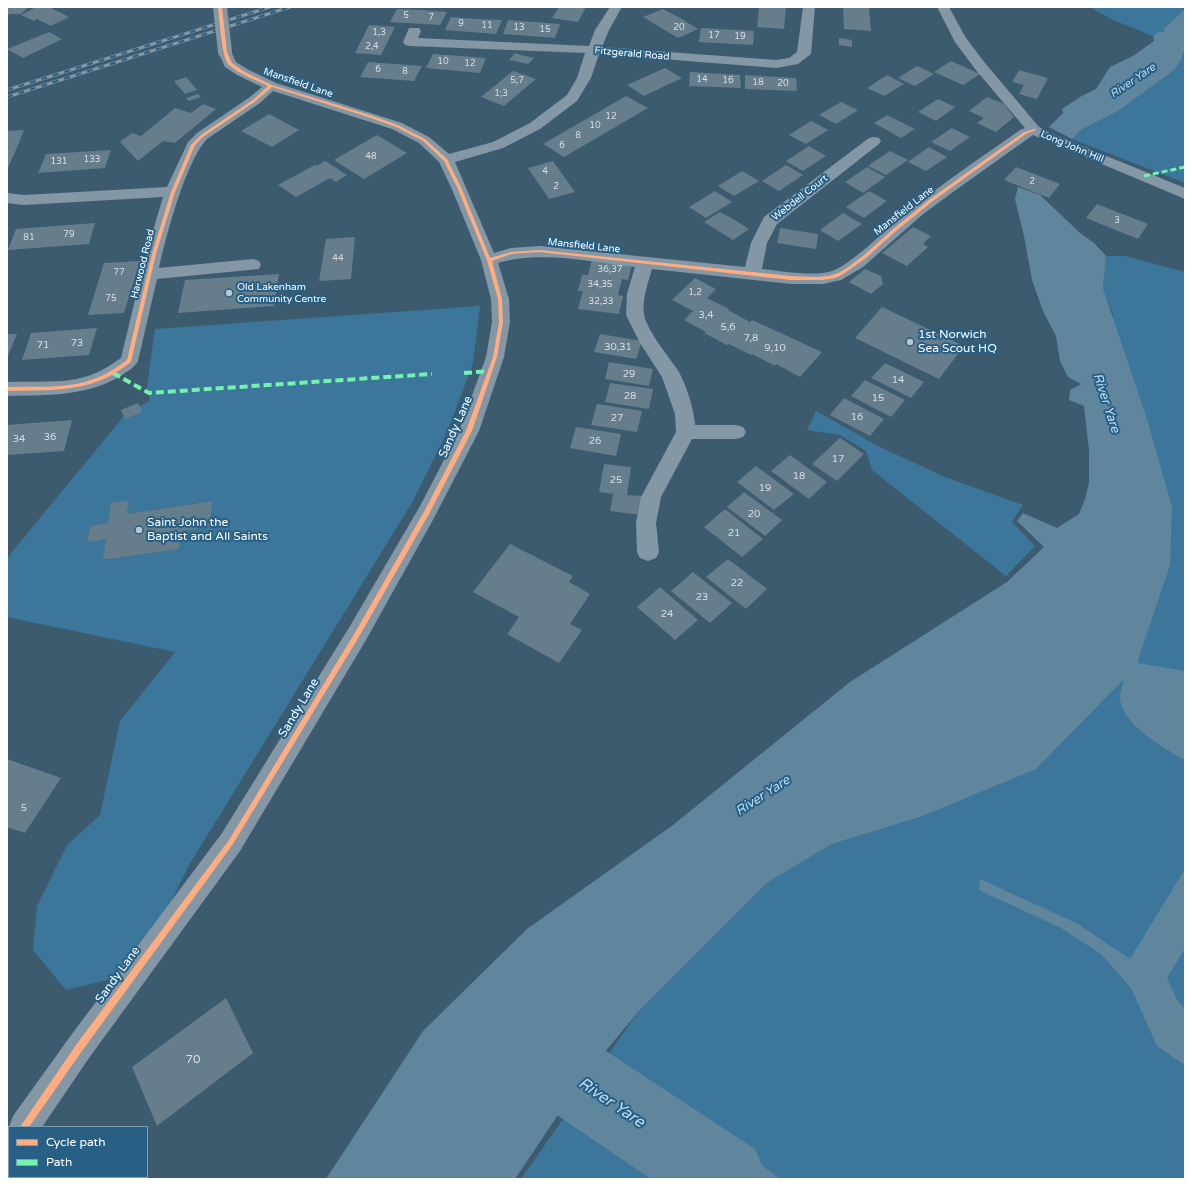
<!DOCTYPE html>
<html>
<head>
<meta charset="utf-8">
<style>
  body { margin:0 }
  #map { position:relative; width:1192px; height:1186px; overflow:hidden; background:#3d5b6f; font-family:"Varela Round",sans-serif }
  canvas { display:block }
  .frame { position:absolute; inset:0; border:8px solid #fff; pointer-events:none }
  .legend { position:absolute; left:8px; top:1126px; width:140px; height:52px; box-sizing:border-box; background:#275f85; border:1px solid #7d9fb6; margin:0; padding:5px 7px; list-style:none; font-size:12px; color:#fff }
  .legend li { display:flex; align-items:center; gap:8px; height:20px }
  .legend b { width:20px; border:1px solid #7d9fb6 }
</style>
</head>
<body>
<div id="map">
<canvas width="1192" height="1186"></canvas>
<div class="frame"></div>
<ul class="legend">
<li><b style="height:5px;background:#ffac80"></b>Cycle path</li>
<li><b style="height:5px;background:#73f3ae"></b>Path</li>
</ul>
</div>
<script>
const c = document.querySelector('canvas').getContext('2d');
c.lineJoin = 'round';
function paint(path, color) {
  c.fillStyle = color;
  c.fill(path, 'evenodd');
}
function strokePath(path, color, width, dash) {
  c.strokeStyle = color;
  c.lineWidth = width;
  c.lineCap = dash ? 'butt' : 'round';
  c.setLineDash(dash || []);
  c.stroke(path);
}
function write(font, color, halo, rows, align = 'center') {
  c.font = font + ' "Varela Round",sans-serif';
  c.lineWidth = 4;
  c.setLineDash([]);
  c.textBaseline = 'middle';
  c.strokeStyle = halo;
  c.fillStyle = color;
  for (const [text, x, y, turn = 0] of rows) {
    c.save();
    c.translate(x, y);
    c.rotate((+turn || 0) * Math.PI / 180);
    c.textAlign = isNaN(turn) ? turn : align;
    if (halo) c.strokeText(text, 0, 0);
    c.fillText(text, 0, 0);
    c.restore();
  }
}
const green = new Path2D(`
  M1090 7H1185V9L1164 28 1166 30 1163 32 1159 31 1153 36 1113 20Z
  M1185 52V183L1072 139 1081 130 1118 111Z
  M1106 256H1125L1185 272V1179H521L638 1012 767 883 832 844 920 817 1134 669 1113 315 1103 288Z
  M480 306 473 363 448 430 413 501 189 865 136 973 66 990 33 950 37 906 67 845 100 815 120 721 175 652 7 617V558L124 416 121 410 138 403 140 406 150 401 147 387 155 329ZM129 500 127 514 211 501 210 527 181 531 179 549 104 560 106 539 87 541 90 526 108 523Z
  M816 411 880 447 945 477 1023 505 1012 522 1035 546 1006 576 872 470 866 451 840 435 807 430Z`);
const water = new Path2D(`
  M1185 9V52L1183 53 1182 58 1174 70 1118 111 1081 130 1072 139 1049 127 1063 113 1062 109 1080 97 1096 89 1110 67 1133 56 1154 41 1153 36 1159 31 1163 32 1165 30 1163 29Z
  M1018 187 1040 195 1079 232 1094 243 1106 256 1103 288 1147 419 1172 507 1170 565 1137 663 1185 671V760C1165 749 1121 724 1120 698 1120 692 1123 685 1123 680L1036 769 920 817 832 844 767 883 638 1012 580 1082 515 1179H326L423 1031 527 929 673 825 850 682 1007 582 1044 547 1017 521 1023 513 1057 528 1079 514 1085 499 1089 483V450L1084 406 1069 400 1070 390 1081 384 1068 377 1060 361 1056 336 1043 311 1032 280 1024 236 1015 199Z
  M1185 869V948L1167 978 1177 1000 1185 1009V1065L1157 1046 1131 988 1101 954 1061 928 979 890 980 879 1078 924 1130 959Z
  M630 1076 646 1078 780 1179H721L622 1092Z`);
const river = new Path2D(`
  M515 992 543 1003 609 1053 755 1149 768 1179H651L551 1111 487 1059 476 1031 487 1003Z`);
const building = new Path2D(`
  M7 7H29L21 14H9L7 19Z
  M36 7H49L69 17 51 26 37 19 34 21 21 15Z
  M559 7H586L578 22 552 18Z
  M759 7H786L784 29 757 27Z
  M843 7H869L871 31 844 29Z
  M397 9 422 10 447 12 440 25 390 22Z
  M663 9 680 18 698 29 678 38 643 17Z
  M451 17 477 19 502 20 496 34 445 30Z
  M508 20 535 22 560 24 555 38 503 34Z
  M369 25 395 27 381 55 355 53Z
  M701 28 754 31 753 45 699 42Z
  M49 32 62 39 23 58 7 49Z
  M839 38 852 40V47L839 45Z
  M515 53 521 55 534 58 528 64 509 60Z
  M433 54 460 56 486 58 480 73 426 68Z
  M951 61 980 74 963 85 934 72Z
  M368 62 422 66 414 81 360 77Z
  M917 66 934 74 915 86 898 78Z
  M665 68 682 78 644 96 627 85Z
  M1019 70 1048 78 1037 99 1019 94 1024 85 1012 82Z
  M513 71 536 79 504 106 481 97Z
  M690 72 740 75 741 88 689 86Z
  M745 75 796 78 797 91 745 89Z
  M887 75 904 84 884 96 867 88Z
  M186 77 197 90 185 94 174 81Z
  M198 94 201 97 189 101 186 98Z
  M626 96 648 108 564 157 543 144Z
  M987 97 1004 104 1014 117 996 132 977 123 984 118 969 111Z
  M938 99 955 107 936 121 918 112Z
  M841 102 858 110 836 124 819 115Z
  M203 104 216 109 175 143 163 141 138 161 120 142 132 133 141 136 175 108 191 113Z
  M269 114 299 130 272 147 241 131Z
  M887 115 915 129 901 138 874 123Z
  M811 121 828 130 806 144 789 135Z
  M952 128 970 137 950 151 931 142Z
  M24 130 19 143 7 170V131Z
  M377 135 407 153 364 179 334 160Z
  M809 146 826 156 803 171 786 161Z
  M929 147 947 157 926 171 908 162Z
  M111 150 105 168 38 173 46 154Z
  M890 151 908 160 886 175 868 166Z
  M325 161 347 175 336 182 330 178 296 197 278 185 315 165 317 166Z
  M553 161 575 192 549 199 528 168Z
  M786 165 803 175 779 191 762 181Z
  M867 167 885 177 863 193 845 182Z
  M1016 167 1060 184 1049 198 1004 180Z
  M742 171 759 181 734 196 718 186Z
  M715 191 732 202 706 218 689 207Z
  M869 191 887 201 864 218 846 207Z
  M1097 204 1148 224 1138 239 1086 218Z
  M720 212 735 220 749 229 733 240 704 222Z
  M843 213 862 224 838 241 820 230Z
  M95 223 89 244 8 250 16 229Z
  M913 227 931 236 923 244 928 247 907 266 882 253Z
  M780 228 818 234 816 249 777 243Z
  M355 237 351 279 319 281 326 239Z
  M592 259 632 264 628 280 622 279 618 295 623 296 619 314 578 309 583 291H578L582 275H588Z
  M140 261 124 313 88 315 104 263Z
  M865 269 881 276 883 284 871 294 849 282Z
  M279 274 274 306 178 313 185 280Z
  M695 278 716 289 707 298 729 309 728 310 750 322 752 320 822 352 800 377 776 364 775 366 752 354 751 355 729 344 727 345 704 333 706 332 684 320 693 311 672 300Z
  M882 307 964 346 939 379 855 338Z
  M97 328 89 355 22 360 31 333Z
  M7 334H17L7 358Z
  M600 334 642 341 636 359 594 352Z
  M609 362 653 369 649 386 605 379Z
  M885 363 924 382 911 398 871 378Z
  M865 380 905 400 891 417 851 396Z
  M610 383 653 389 649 409 605 402Z
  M844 398 884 419 870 436 830 415Z
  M138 403 142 412 125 419 121 410Z
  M597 404 642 411 637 432 591 425Z
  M72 420 64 451 7 455V425Z
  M576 427 621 434 616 456 570 448Z
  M840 438 864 454 837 481 812 464Z
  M790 455 827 482 809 499 771 471Z
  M604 464 631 467 627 495 643 496 640 515 610 511 613 494 599 492Z
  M756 466 794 494 774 510 737 482Z
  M744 492 782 520 765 536 727 507Z
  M129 500 127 514 212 501 210 527 181 531 179 549 103 560 106 539 87 542 90 526 108 523 111 503Z
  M725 509 763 539 742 557 704 527Z
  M510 544 573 576 569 582 590 594 570 624 582 630 559 663 507 634 519 617 473 592Z
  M728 559 767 589 746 609 706 577Z
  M693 572 732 603 710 623 671 591Z
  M660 587 698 620 675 640 637 607Z
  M7 759 61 778 25 833 7 827Z
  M226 998 253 1053 157 1126 132 1067Z`);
const minor = new Path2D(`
  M610 7H622L609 30 602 47 776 60 789 58 797 52 803 7H815L811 54 798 64 776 68 599 54 591 78 577 101 540 129 503 148 455 162 494 253 511 248 540 246 745 267 751 243 764 217 869 138 874 137 879 138 881 141 879 144 777 224 767 243 762 269C780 271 815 277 832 271 854 263 890 225 911 209 946 181 983 156 1020 130L1025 128 975 69 955 42 937 7H949L966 38 985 63 1039 127 1050 133 1185 188V199L1033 135 953 192 922 215 863 267 841 280 823 284H791L652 269C648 283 642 299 644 314 646 329 668 356 677 369 686 383 694 409 695 425H736L743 427 746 432 743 437 736 439H692L661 497 656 523 659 552 656 558 648 561 640 558 637 552 636 523 641 497 676 432 675 414 662 377 640 343 626 315 627 294 635 267C593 262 539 250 498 263L509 299 510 322 504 357 479 431 434 518 366 640 240 851 89 1058 42 1127H9L13 1116 69 1038 222 833 350 626 420 506 459 431 486 357 492 322 491 299 481 260 451 187 439 162 419 143 392 129 273 91 260 103 207 139C186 161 166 236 159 268L253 259 259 261 261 265 259 269 157 279 138 361C134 368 128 371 122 375 87 397 46 395 7 396V382C33 381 63 384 88 376 100 372 111 365 121 358L146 254 163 197 24 205 7 203V193L24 195 167 187 188 142 197 133 250 97 262 87 237 75 225 67 218 52 220 49H230L236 62 247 69 276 83 402 123 429 137 449 154 493 142 530 123 567 95 577 78 585 53 410 46 405 45 403 42 409 28H419L421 31 418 38 589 46 595 30Z
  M7 1134H9V1167H7Z`);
const rail = new Path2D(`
  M7 90 270 7
  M7 97 290 7`);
const minorBridge = new Path2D(`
  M220 7 225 52`);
const quietFar1 = new Path2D(`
  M1144 176 1185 167`);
const quiet = new Path2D(`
  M113 373 149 393 432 374
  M464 373 490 371`);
const cycleway = new Path2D(`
  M218 7H222L227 52 232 63 243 71 272 85 370 115 398 125 425 139 447 159 461 187 490 258 511 252 540 250 791 276 816 277 829 276 838 273 847 268 863 256 893 229 930 199 1024 132 1034 129 1036 130 1026 134 933 201 896 231 866 258 842 275 835 278 823 280H791L540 252 511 254 492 261 502 299 503 322 497 357 472 431 429 514 360 635 233 844 82 1051 29 1127H20L76 1045 229 840 356 631 425 510 466 431 493 357 499 322 498 299 487 260 457 187 444 161 423 141 396 127 368 117 272 87 256 101 203 137 195 145 175 192 156 254 131 362C120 370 109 378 96 382 68 392 36 390 7 391V387C34 386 65 389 91 380 104 376 116 368 127 360L152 254 171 192 191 145 201 135 254 99 268 86C256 80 240 75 229 65 221 57 220 20 218 7Z`);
const markers = [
  [229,293,4,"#bbc6cd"],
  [910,342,4,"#bbc6cd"],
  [139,530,4,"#bbc6cd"]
];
const farNumbernames = [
  ["5",406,16],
  ["7",431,18],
  ["9",461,24],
  ["11",487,26],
  ["13",519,28],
  ["20",679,28],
  ["15",545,30],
  ["1,3",379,33],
  ["17",714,36],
  ["19",740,37],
  ["2,4",372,47],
  ["10",443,62],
  ["12",470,64],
  ["6",378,70],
  ["8",405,72],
  ["14",702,80],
  ["5;7",517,81],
  ["16",728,81],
  ["18",758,83],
  ["20",783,84],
  ["1;3",501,94],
  ["12",611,117],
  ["10",595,126],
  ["8",578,136],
  ["6",562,146],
  ["48",371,157],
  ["133",92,160],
  ["131",59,162],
  ["4",545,172],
  ["2",1032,182],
  ["2",556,187],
  ["3",1117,221],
  ["79",69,235],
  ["81",29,238],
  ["44",338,259],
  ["36,37",610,270],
  ["77",119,273],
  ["34,35",600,285],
  ["1,2",695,293],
  ["75",111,299],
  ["32,33",601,302]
];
const farStreetnames = [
  ["Fitzgerald Road",632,54,5],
  ["Mansfield Lane",298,83,19],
  ["Long John Hill",1072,147,23],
  ["Webdell Court",800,198,-38],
  ["Mansfield Lane",904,211,-38],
  ["Mansfield Lane",584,246,6],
  ["Harwood Road",143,264,-76]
];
const farPoinames = [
  ["Old Lakenham",237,287],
  ["Community Centre",237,299]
];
const numberNames = [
  ["3,4",706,315],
  ["5,6",728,327],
  ["7,8",751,338],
  ["73",77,343],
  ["71",43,345],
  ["30,31",618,347],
  ["9,10",775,348],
  ["29",629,374],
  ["14",898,380],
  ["28",630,396],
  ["15",878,398],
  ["16",857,417],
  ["27",617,418],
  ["36",50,437],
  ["34",19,439],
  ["26",595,441],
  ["17",838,459],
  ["18",799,476],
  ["25",616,480],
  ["19",765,488],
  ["20",754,514],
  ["21",734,533],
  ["22",737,583],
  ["23",702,597],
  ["24",667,614],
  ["5",24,808]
];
const farWaternames = [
  ["River Yare",1133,81,-34]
];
const poiNames = [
  ["1st Norwich",918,335],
  ["Sea Scout HQ",918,349],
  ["Saint John the",147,523],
  ["Baptist and All Saints",147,537]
];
const streetNames = [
  ["Sandy Lane",456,427,-66],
  ["Sandy Lane",299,708,-59],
  ["Sandy Lane",118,975,-54]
];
const nearNumbernames = [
  ["70",193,1060]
];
const waterNames = [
  ["River Yare",1106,403,72],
  ["River Yare",763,796,-33]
];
const nearWaternames = [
  ["River Yare",611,1103,34]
];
paint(green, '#3c769a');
paint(water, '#60869e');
paint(river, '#60869e');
paint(building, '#667d8c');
paint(minor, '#8397a5');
strokePath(rail, '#8397a4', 3);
strokePath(rail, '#275f85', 2, [6]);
strokePath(minorBridge, '#8397a5', 14);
strokePath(quietFar1, '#73f3ae', 3, [6, 3]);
strokePath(quiet, '#73f3ae', 4, [8, 4]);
paint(cycleway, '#ffac80');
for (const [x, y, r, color] of markers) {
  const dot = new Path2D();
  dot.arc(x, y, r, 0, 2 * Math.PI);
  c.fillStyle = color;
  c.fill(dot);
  strokePath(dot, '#275f85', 1.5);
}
write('9px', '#d9dee2', null, farNumbernames);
write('10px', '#fff', '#275f85', farStreetnames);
write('10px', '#fff', '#275f85', farPoinames, 'left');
write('10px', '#d9dee2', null, numberNames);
write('italic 11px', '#bddcef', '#275f85', farWaternames);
write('12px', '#fff', '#275f85', poiNames, 'left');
write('12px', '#fff', '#275f85', streetNames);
write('12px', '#d9dee2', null, nearNumbernames);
write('italic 13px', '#bddcef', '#275f85', waterNames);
write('italic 16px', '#bddcef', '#275f85', nearWaternames);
</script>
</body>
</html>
